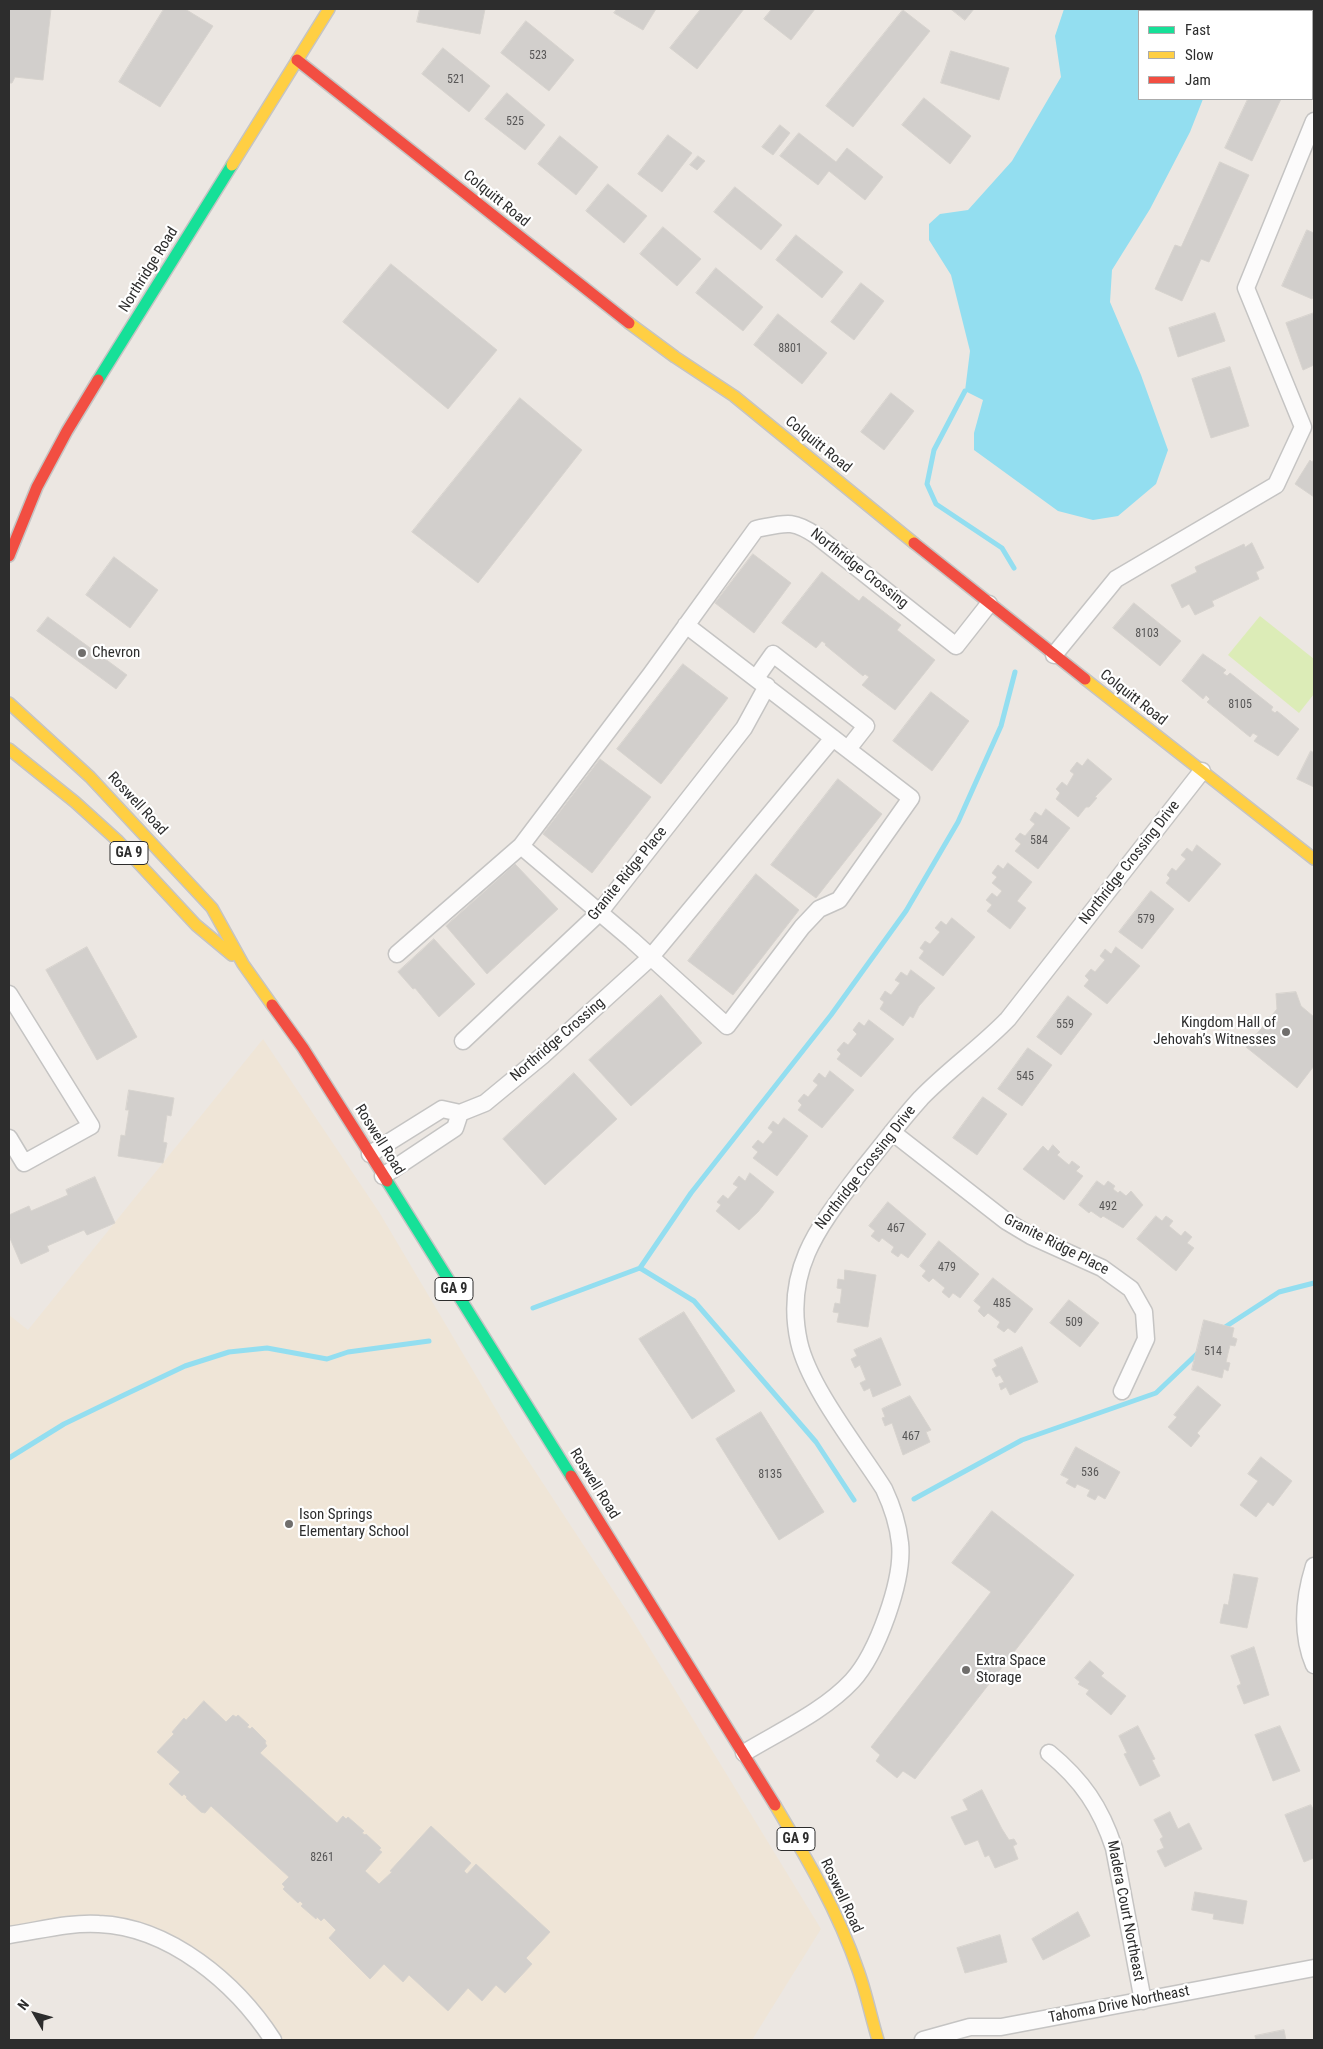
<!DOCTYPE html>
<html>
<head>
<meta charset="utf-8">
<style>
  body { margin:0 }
  #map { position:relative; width:1323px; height:2049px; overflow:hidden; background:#ece7e2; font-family:"Roboto Condensed",sans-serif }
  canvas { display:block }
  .frame { position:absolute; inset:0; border:10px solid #2d2d2d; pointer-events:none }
  .legend { position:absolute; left:1138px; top:10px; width:175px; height:90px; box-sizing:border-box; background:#fff; border:1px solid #ababab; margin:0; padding:6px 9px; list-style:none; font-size:15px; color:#2d2d2d }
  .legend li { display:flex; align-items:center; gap:10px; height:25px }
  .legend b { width:25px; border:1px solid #ababab }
  .north { position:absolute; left:10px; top:1989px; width:50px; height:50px; -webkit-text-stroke:4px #fff; paint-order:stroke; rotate:308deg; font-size:14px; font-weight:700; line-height:20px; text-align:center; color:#2d2d2d }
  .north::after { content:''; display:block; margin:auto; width:18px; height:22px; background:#2d2d2d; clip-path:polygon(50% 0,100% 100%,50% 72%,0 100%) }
</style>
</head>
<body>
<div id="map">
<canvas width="1323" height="2049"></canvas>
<div class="frame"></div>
<ul class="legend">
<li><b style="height:6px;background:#16e098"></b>Fast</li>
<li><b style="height:6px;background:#ffcf43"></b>Slow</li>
<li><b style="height:6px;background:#f24e42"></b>Jam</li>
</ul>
<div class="north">N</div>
</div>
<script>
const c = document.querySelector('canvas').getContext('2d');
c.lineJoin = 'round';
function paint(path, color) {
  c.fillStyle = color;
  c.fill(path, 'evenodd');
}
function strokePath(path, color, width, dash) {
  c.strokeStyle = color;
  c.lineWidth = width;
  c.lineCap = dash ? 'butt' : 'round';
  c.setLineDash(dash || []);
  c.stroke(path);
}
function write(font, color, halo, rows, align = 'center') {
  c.font = font + ' "Roboto Condensed",sans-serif';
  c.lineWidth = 4.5;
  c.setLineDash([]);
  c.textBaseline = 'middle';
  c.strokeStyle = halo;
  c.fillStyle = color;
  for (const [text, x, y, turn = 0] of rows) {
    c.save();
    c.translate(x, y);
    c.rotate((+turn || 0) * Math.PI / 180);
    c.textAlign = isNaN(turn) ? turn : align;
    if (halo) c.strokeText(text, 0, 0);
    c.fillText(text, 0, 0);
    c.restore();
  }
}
const education = new Path2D(`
  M263 1039 379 1212 510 1433 630 1616 821 1929 752 2040H266L228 1993 168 1945 101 1923 9 1936V1315L28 1330Z`);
const pitch = new Path2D(`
  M1260 616 1314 659V694L1299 713 1228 655Z`);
const water = new Path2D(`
  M1064 9H1225L1226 11H1139V99H1203L1190 132 1150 209 1112 270 1110 302 1141 375 1168 450 1156 484 1118 516 1093 520 1058 511 974 450V433L983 400 965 391 970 351 951 275 929 240V224L940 214 968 210 1012 161 1061 77 1055 36Z`);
const stream = new Path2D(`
  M965 391 934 450 927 484 936 504 1002 548 1014 568
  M640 1268 694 1301 816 1442 854 1500
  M533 1308 640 1268 691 1193 831 1015 906 911 958 822 1001 726 1015 672
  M1222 1329 1279 1292 1314 1283
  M9 1458 64 1424 124 1395 185 1366 229 1352 267 1348 327 1359 348 1352 429 1341
  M914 1499 1022 1440 1156 1393 1200 1351`);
const building = new Path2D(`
  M9 9H51L43 80 15 77 12 83H9Z
  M164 9H185L213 26 160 107 119 82Z
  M420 9H485L480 34 417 22Z
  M617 9H656L643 30 614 13Z
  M701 9H744L697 69 670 48Z
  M772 9H815L791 40 764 19Z
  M951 9H974L965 20Z
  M903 10 930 31 853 127 826 106Z
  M526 21 574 60 549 91 501 53Z
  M443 48 490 86 469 112 422 74Z
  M951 51 1009 68 999 100 941 83Z
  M507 93 545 125 525 150 485 119Z
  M924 98 971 136 950 164 902 125Z
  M1248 99H1281L1252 161 1225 148Z
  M780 125 790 133 773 155 762 147Z
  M799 133 836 162 847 148 883 177 865 200 829 171 818 185 780 156Z
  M668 135 692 153 662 192 638 174Z
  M560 136 598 167 576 195 538 164Z
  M698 156 705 161 697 170 690 165Z
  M1220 162 1249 175 1209 262 1201 259 1182 301 1155 289 1175 245 1181 247Z
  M608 184 647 216 624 243 586 211Z
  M735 187 782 225 761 250 714 212Z
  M663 227 701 259 677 286 640 254Z
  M1307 230 1314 233V293L1312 299 1282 286Z
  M796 235 843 272 822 298 776 260Z
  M391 264 497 350 448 409 343 322Z
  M716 268 763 307 743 331 696 293Z
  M861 283 884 301 854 340 831 322Z
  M1215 313 1225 341 1178 357 1169 328Z
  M1314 313V365L1303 370 1286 323Z
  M778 314 827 353 802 384 754 345Z
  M1230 367 1249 426 1211 438 1192 379Z
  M891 393 914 411 884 450 861 432Z
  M520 398 582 450 478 583 412 532Z
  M1314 459V497L1295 484 1310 460 1312 462Z
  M1252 543 1264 568 1256 572 1259 579 1212 601 1214 606 1195 615 1189 604 1182 608 1171 585 1197 572 1195 567 1244 544 1245 547Z
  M753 554 791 583 754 633 715 603Z
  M114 557 158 590 130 628 86 595Z
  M822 572 859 601 863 596 901 625 897 630 935 660 895 710 862 685 869 677 865 674 863 676 825 645 826 644 822 641 816 648 782 623Z
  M1134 603 1181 641 1160 666 1113 628Z
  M48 617 127 675 116 689 37 631Z
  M1203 654 1226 670 1223 673 1227 676 1230 673 1273 707 1271 710 1275 713 1277 711 1299 729 1278 756 1254 741 1258 736 1253 733 1250 737 1207 702 1210 699 1206 695 1203 699 1182 681Z
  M683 664 728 698 661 784 617 749Z
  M931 692 969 721 932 771 893 741Z
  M1311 751 1314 753V787L1297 779Z
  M600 759 651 797 592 873 543 834Z
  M1088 759 1112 779 1095 797 1097 798 1089 807H1086L1078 817 1056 799 1060 793 1056 789 1062 782 1067 786 1074 774 1070 771 1077 762 1082 766Z
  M838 779 882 814 816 898 771 865Z
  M1046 809 1070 828 1038 869 1015 851 1021 844 1015 839 1020 833 1025 836 1035 824 1030 820 1035 812 1041 816Z
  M1197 845 1221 864 1189 902 1166 883 1170 878 1167 875 1172 868 1176 871 1186 859 1181 855 1187 848 1192 852Z
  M1008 863 1032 882 1017 901 1026 908 1010 929 987 911 992 905 986 900 992 893 997 897 1002 891 992 883 997 877 992 873 998 865 1003 869Z
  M515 864 558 909 487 974 446 926Z
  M756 874 799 910 733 995 688 961Z
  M1151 891 1174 909 1142 949 1119 932Z
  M952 918 975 937 943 976 919 958 924 951 920 948 925 941 930 944 940 932 935 928 941 921 946 925Z
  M434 939 475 984 439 1017 415 988 413 989 398 972Z
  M87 947 137 1037 97 1060 46 970Z
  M1116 947 1140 966 1107 1004 1084 986 1089 980 1085 976 1091 969 1095 972 1105 960 1100 956 1105 949 1111 954Z
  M911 970 935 988 919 1006 913 1018 910 1016 903 1026 880 1009 884 1002 880 999 885 991 891 995 900 983 895 980 901 972 907 976Z
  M1296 992 1301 1006 1314 1017V1066L1297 1088 1246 1047 1277 1009 1276 994Z
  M661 995 702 1043 631 1106 589 1060Z
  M1068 996 1092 1014 1061 1055 1037 1037Z
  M869 1020 894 1039 861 1077 837 1059 841 1054 837 1050 844 1042 848 1045 857 1034 853 1030 859 1022 864 1026Z
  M1028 1048 1052 1065 1022 1106 998 1089Z
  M830 1071 854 1090 822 1128 798 1110 802 1105 798 1101 804 1094 808 1097 818 1085 813 1081 819 1073 825 1078Z
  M574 1073 617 1119 545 1185 503 1139Z
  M129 1090 174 1098 171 1116 167 1115 163 1142 167 1143 163 1163 118 1156 121 1135 125 1136 129 1110H126Z
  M983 1097 1007 1114 977 1155 953 1138Z
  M784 1118 808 1136 777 1176 753 1158 758 1152 752 1147 758 1140 763 1144 773 1132 768 1128 773 1121 778 1125Z
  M1053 1145 1060 1152 1057 1155 1069 1165 1072 1161 1080 1167 1076 1171 1083 1176 1064 1200 1023 1169 1043 1146 1048 1151Z
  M750 1173 774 1192 758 1212 739 1230 716 1211 721 1205 717 1202 723 1195 728 1199 738 1187 733 1184 739 1176 745 1181Z
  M95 1177 115 1223 87 1235 84 1230 47 1246 49 1251 21 1264 9 1236V1215L29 1206 31 1211 68 1195 66 1190Z
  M1097 1181 1104 1186 1108 1181 1115 1186 1113 1189 1118 1193 1120 1191 1126 1196 1131 1191 1143 1205 1123 1228 1103 1216 1101 1218 1091 1211 1089 1213 1079 1205Z
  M888 1202 926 1234 908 1258 901 1253 898 1257 891 1252 894 1247 882 1238 879 1242 871 1236 875 1231 869 1226Z
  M1156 1216 1162 1221 1166 1216 1173 1221 1169 1226 1181 1236 1185 1231 1192 1237 1187 1243 1194 1248 1176 1271 1137 1239Z
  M939 1241 979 1274 960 1298 953 1293 949 1298 942 1292 945 1288 933 1278 929 1282 922 1276 926 1271 920 1266Z
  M845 1270 876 1275 868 1327 837 1322 839 1313 833 1312 835 1303 840 1304 842 1289 837 1288 838 1279 844 1280Z
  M993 1278 1033 1309 1015 1333 1008 1328 1004 1332 997 1327 1000 1322 988 1313 984 1317 978 1311 981 1307 974 1301Z
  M1069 1300 1099 1323 1080 1347 1050 1323Z
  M684 1312 735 1391 692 1419 639 1339Z
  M1204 1320 1234 1328 1232 1337 1237 1339 1235 1346 1230 1345 1226 1362 1230 1363 1228 1371 1224 1369 1222 1378 1192 1370Z
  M881 1338 901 1385 873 1397 870 1388 864 1391 860 1383 866 1380 860 1365 855 1368 851 1359 857 1356 854 1350Z
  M1022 1347 1038 1382 1010 1395 1006 1387 1001 1390 999 1384 1004 1382 1000 1375 996 1377 992 1369 997 1366 994 1360Z
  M1198 1386 1221 1405 1197 1433 1200 1436 1191 1447 1168 1427 1177 1417 1174 1415Z
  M910 1396 931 1430 926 1432 930 1442 903 1455 892 1423 885 1426 882 1418 885 1417 882 1409Z
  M761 1412 824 1512 779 1540 716 1439Z
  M1076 1447 1120 1472 1105 1499 1098 1495 1095 1500 1087 1496 1090 1490 1077 1484 1075 1488 1066 1483 1069 1479 1061 1475Z
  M1261 1457 1292 1481 1273 1506 1268 1502 1256 1517 1240 1505 1258 1481 1248 1474Z
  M992 1511 1074 1575 915 1779 903 1771 897 1778 876 1761 880 1755 871 1747 991 1592 952 1563Z
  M1234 1574 1258 1578 1247 1628 1220 1623 1224 1604 1228 1605Z
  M1254 1647 1269 1695 1244 1704 1237 1686 1241 1684 1231 1656Z
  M1090 1661 1104 1673 1101 1676 1126 1696 1111 1715 1086 1694 1089 1690 1078 1684 1080 1682 1075 1678Z
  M204 1701 226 1722 233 1715 236 1717 238 1715 249 1725 247 1727 250 1729 252 1727 266 1741 265 1743 267 1746 260 1753 337 1823 343 1816 346 1819 348 1817 364 1831 362 1833 365 1835 366 1834 381 1848 379 1850 382 1852 365 1871 379 1884 392 1872 390 1871 431 1826 471 1863 464 1871 467 1874 476 1864 550 1932 526 1958 532 1964 505 1993 496 1985 482 2001 468 1988 448 2011 409 1975 403 1982 384 1964 370 1979 329 1938 336 1930 324 1918 321 1921 317 1917 316 1919 301 1906 303 1904 300 1901 298 1903 283 1889 285 1887 282 1884 289 1877 211 1806 205 1813 201 1812 186 1798 187 1797 184 1794 182 1796 169 1784 180 1772 157 1752 174 1734 172 1732 184 1718 186 1720Z
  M1138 1726 1155 1759 1152 1760 1160 1776 1140 1786 1124 1754 1127 1753 1119 1736Z
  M1280 1726 1300 1771 1273 1781 1255 1735Z
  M982 1790 1002 1829 1009 1840 1014 1839 1017 1844 1013 1846 1018 1859 995 1868 989 1855 985 1857 978 1840 965 1845 951 1817 968 1810 963 1800Z
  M1311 1805 1314 1811V1858L1304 1862 1285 1815Z
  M1170 1812 1178 1829 1189 1823 1202 1849 1165 1867 1157 1851 1164 1848 1160 1839 1163 1837 1154 1820Z
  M1195 1892 1247 1901 1243 1924 1213 1919 1214 1914 1192 1910Z
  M1078 1912 1090 1936 1043 1960 1032 1939Z
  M1000 1935 1007 1962 965 1973 957 1948Z
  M1284 2030 1286 2040H1256L1255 2036Z`);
const street = new Path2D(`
  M1302 9 1304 11
  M1312 22 1314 26
  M686 625 911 798 839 900 819 909 802 927 727 1026 632 940 521 846 651 674 756 529C786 523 792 519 817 536L956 646 989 604
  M1054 655 1116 579 1276 485 1303 427 1246 288 1314 121
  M756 678 773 654 866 726 848 749
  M397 954 521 846
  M9 994 91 1126 24 1163 9 1138
  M463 1041 599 913 744 728 767 686
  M892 1132 1006 1221 1031 1236 1102 1268 1131 1289 1144 1312 1146 1339 1122 1391
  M370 1154 442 1109 460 1113 485 1103 542 1056 650 958 833 738
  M383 1176 455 1128 460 1113
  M1314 1566C1304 1598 1301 1634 1314 1665
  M744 1753C780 1731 823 1712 852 1681 877 1654 904 1580 900 1543 898 1524 892 1506 884 1489 858 1448 809 1387 799 1342 783 1269 820 1225 861 1171 881 1147 900 1121 921 1098 948 1070 981 1047 1008 1019L1202 771
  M1049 1753C1082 1780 1101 1808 1114 1848L1143 2001
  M9 1935C38 1931 69 1922 99 1924 170 1927 236 1983 273 2040
  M923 2040 970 2027H1001L1314 1968`);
const fast = new Path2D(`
  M98 380 232 165
  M387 1181 571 1476`);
const slow = new Path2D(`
  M232 165 329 9
  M629 323 675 357 734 396 914 543
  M1085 679 1314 859
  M9 703 90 777 212 908 243 964 272 1005
  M9 749 75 802 118 841 196 925 232 955
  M775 1805C806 1857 838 1911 858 1970 866 1992 871 2017 878 2040`);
const jam = new Path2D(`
  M297 60 629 323
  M914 543 1085 679
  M9 556 37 487 67 431 98 380
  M272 1005 303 1048 387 1181
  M571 1476 775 1805`);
const markers = [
  [82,653,5,"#706e6c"],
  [1286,1032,5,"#706e6c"],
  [289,1524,5,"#706e6c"],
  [966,1670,5,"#706e6c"]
];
const numberNames = [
  ["523",538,56],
  ["521",456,80],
  ["525",515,122],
  ["8801",790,349],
  ["8103",1147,634],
  ["8105",1240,705],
  ["584",1039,841],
  ["579",1146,920],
  ["559",1065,1025],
  ["545",1025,1077],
  ["492",1108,1207],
  ["467",896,1229],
  ["479",947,1268],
  ["485",1002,1304],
  ["509",1074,1323],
  ["514",1213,1352],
  ["467",911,1437],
  ["536",1090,1473],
  ["8135",770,1475],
  ["8261",322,1858]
];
const shields = [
  [129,853,38],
  [454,1289,38],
  [796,1839,38]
];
const shieldNames = [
  ["GA 9",129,853],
  ["GA 9",454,1289],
  ["GA 9",796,1839]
];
const streetNames = [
  ["Colquitt Road",496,199,39],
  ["Northridge Road",149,270,-58],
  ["Colquitt Road",818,445,39],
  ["Northridge Crossing",859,569,38],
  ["Colquitt Road",1133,698,38],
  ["Roswell Road",137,804,47],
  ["Northridge Crossing Drive",1130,863,-52],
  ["Granite Ridge Place",628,874,-51],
  ["Northridge Crossing",558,1040,-41],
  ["Roswell Road",379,1140,58],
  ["Northridge Crossing Drive",866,1168,-52],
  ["Granite Ridge Place",1056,1245,27],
  ["Roswell Road",594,1484,58],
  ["Roswell Road",841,1896,65],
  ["Madera Court Northeast",1125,1911,79],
  ["Tahoma Drive Northeast",1119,2005,-11]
];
const poiNames = [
  ["Chevron",92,653],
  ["Kingdom Hall of",1276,1023,"right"],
  ["Jehovah’s Witnesses",1276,1040,"right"],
  ["Ison Springs",299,1515],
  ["Elementary School",299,1532],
  ["Extra Space",976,1661],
  ["Storage",976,1678]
];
paint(education, '#efe5d7');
paint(pitch, '#dcecb7');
paint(water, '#93def0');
strokePath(stream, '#93def0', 5);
paint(building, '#d2cfcc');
strokePath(building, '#d7d3ce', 1);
strokePath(street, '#c5c4c3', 19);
strokePath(fast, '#c5c4c3', 14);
strokePath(slow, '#c5c4c3', 14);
strokePath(jam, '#c5c4c3', 14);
strokePath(street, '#fcfbfb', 16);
strokePath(fast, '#16e098', 11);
strokePath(slow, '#ffcf43', 11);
strokePath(jam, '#f24e42', 11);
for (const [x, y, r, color] of markers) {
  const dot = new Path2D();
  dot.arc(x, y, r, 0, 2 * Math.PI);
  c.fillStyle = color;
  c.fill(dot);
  strokePath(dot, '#fff', 2);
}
write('12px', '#575656', null, numberNames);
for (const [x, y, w] of shields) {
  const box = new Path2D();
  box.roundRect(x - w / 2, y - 11.5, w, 23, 4);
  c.fillStyle = '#fff';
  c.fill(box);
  strokePath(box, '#2d2d2d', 1);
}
write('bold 14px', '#2d2d2d', null, shieldNames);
write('15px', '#2d2d2d', '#fff', streetNames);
write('15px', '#2d2d2d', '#fff', poiNames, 'left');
</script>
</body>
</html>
